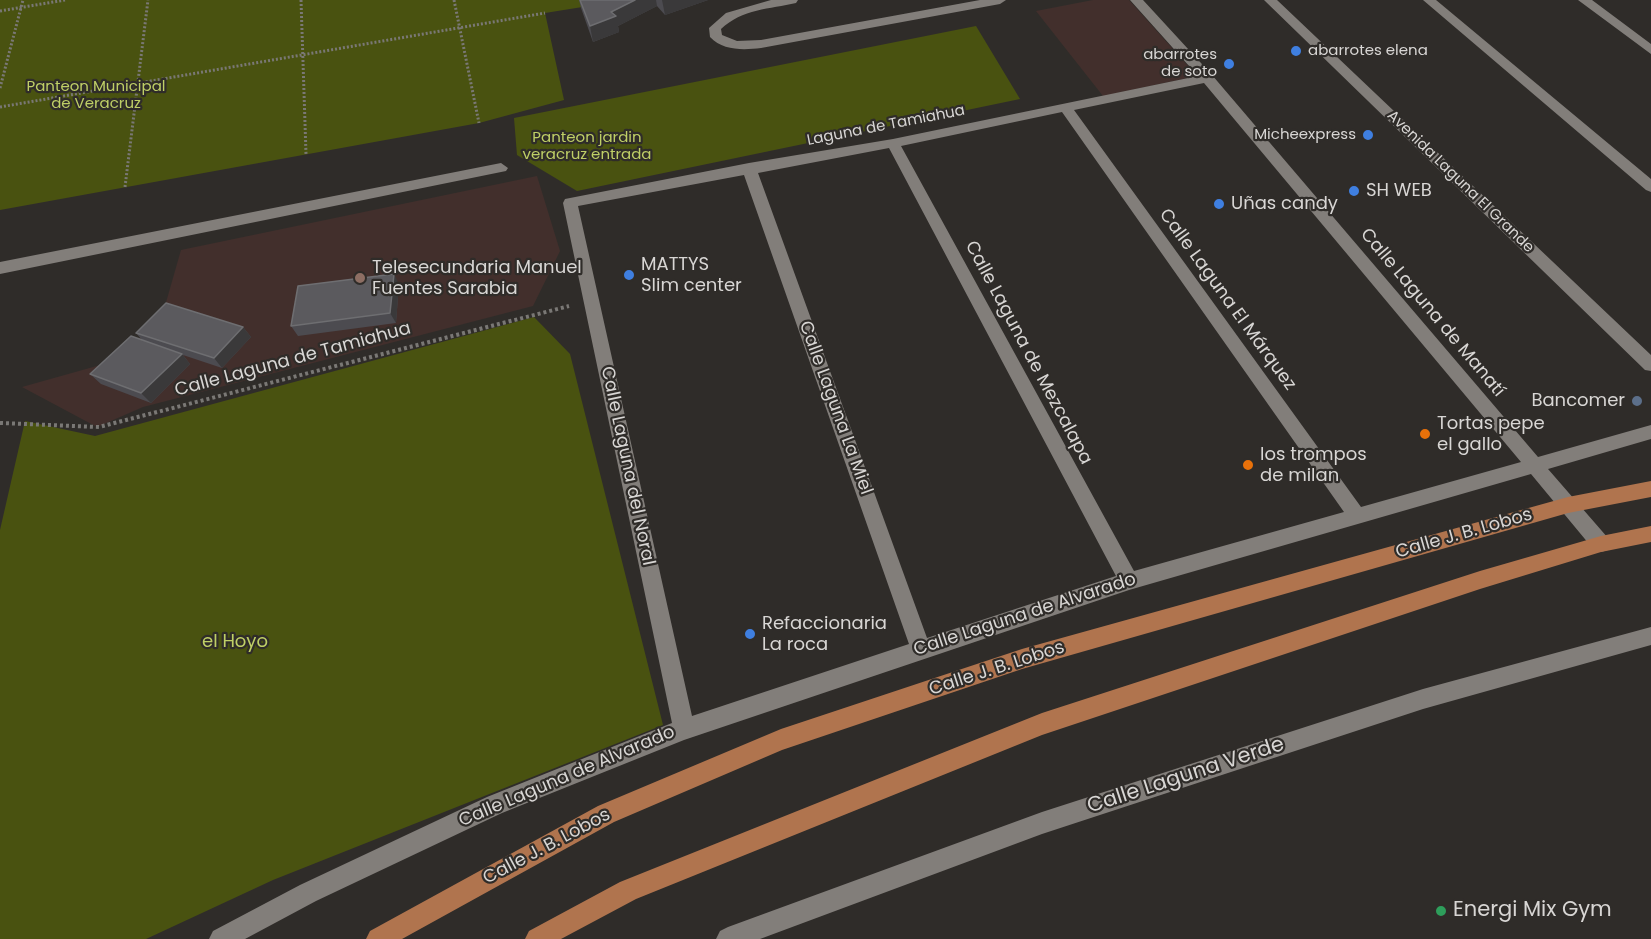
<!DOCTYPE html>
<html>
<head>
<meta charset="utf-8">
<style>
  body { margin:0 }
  canvas { display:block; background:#2f2c29 }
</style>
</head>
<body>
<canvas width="1651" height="939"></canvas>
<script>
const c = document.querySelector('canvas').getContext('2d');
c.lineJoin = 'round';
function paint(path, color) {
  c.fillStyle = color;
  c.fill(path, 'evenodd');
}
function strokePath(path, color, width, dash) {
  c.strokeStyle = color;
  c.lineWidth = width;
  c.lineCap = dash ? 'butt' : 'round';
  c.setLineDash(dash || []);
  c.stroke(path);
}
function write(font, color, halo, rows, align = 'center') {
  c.font = font + ' Poppins,sans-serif';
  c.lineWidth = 4.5;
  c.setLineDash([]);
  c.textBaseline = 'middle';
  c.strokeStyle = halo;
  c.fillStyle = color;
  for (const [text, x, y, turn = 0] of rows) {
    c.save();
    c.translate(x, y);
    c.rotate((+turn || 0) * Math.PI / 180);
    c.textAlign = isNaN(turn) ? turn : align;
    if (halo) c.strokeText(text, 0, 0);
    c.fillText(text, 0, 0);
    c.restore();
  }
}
const education = new Path2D(`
  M1093 0H1129L1197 76 1103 96 1036 11Z
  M537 176 560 251 533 306 143 407 97 427 22 387 111 362 161 320 181 250Z`);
const green = new Path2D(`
  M0 0H626L545 13 564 100 479 123 0 210Z
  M976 26 1020 99 577 191 517 155 514 118Z
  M534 317 570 354 663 725 273 880 146 939H0V530L25 421 95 436Z`);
const pathFar1 = new Path2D(`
  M301 0 306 154
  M454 0 479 123
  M0 11 65 0
  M0 88 23 0
  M0 107 545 13
  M125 187 148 0`);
const path = new Path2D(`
  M0 423 99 427 569 306`);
const minor = new Path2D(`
  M771 0H798L796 3C770 9 742 9 721 29L722 35 737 41 761 40 980 0H1006L1000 4 761 48C744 50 723 51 710 37L709 28 726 13Z
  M1130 0H1143L1212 75 1538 457 1651 425V439L1548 469 1608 538 1610 544 1608 550 1601 552 1594 550 1531 474 1129 590 684 740 502 813 316 901 245 939H209L213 931 300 885 487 797 672 723 563 203 565 199 749 163 893 139 1198 76ZM1204 83 1521 462 1361 507 1074 110ZM1062 112 1344 512 1134 571 901 146ZM889 148 1116 576 927 638 758 173ZM744 175 909 644 692 716 578 206Z
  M1264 0H1277L1651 355V371L1645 370Z
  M1423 0H1436L1651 179V192L1646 190Z
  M1578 0H1592L1651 44V54Z
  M501 163 508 168 506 171 0 274V262Z
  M1651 627V645L1423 709 1042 834 760 939H716L720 931 728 927 1042 812 1423 689Z`);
const major = new Path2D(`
  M1651 481V497L1568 513 1022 669 782 750 614 822 402 939H366L370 931 598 806 781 729 1022 649 1568 497Z
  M1651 526V542L1601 552 1480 589 1042 735 636 899 561 939H525L529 931 620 882 1042 713 1480 571 1601 536Z`);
const wall = new Path2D(`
  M579 0H708L665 15 657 6 618 26 619 32 593 42 581 8Z
  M399 284 396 323 298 336 291 326Z
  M243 327 251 337 222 368 183 355 190 364 151 403 101 384 90 374 142 340 136 333Z`);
const shadedWall = new Path2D(`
  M635 0H656L657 6 618 26 619 32 593 42 590 26 611 12Z
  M662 0H708L665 15Z
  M394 274 399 284 396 323 390 313Z
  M243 327 251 337 222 368 214 358Z
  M182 354 190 364 151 403 141 393Z`);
const building = new Path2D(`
  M580 0H635L611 12 616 16 590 26Z
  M394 274 390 313 291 326 298 286Z
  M166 303 243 327 214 358 136 333Z
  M131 336 182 354 141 393 90 374Z`);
const markers = [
  [1296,51,6,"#3f7fe0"],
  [1229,64,6,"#3f7fe0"],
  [1368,135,6,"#3f7fe0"],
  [1354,191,6,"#3f7fe0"],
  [1219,204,6,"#3f7fe0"],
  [629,275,6,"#3f7fe0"],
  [360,278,6,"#8d6e63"],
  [1637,401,6,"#5c6f8a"],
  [1425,434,6,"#e8710a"],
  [1248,465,6,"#e8710a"],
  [750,634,6,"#3f7fe0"],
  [1441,911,6,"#2e9e5b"]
];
const farPoinames = [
  ["abarrotes elena",1308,51,"left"],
  ["abarrotes",1217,55],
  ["de soto",1217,72],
  ["Micheexpress",1356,135]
];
const farParknames = [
  ["Panteon Municipal",96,87],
  ["de Veracruz",96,104],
  ["Panteon jardin",587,138],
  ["veracruz entrada",587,155]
];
const farStreetnames = [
  ["Laguna de Tamiahua",886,126,-11],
  ["Avenida Laguna El Grande",1460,182,44]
];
const poiNames = [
  ["SH WEB",1366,191],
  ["Uñas candy",1231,204],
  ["MATTYS",641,265],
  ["Slim center",641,286],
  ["Telesecundaria Manuel",372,268],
  ["Fuentes Sarabia",372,289],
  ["Bancomer",1625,401,"right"],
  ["Tortas pepe",1437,424],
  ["el gallo",1437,445],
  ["los trompos",1260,455],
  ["de milan",1260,476],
  ["Refaccionaria",762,624],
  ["La roca",762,645]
];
const streetNames = [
  ["Calle Laguna El Márquez",1227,300,54],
  ["Calle Laguna de Manatí",1432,313,50],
  ["Calle Laguna de Mezcalapa",1028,353,62],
  ["Calle Laguna de Tamiahua",293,360,-15],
  ["Calle Laguna La Miel",835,408,70],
  ["Calle Laguna del Noral",627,466,78],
  ["Calle J. B. Lobos",1464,534,-16],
  ["Calle Laguna de Alvarado",1025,615,-18],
  ["Calle J. B. Lobos",997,669,-18],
  ["Calle Laguna de Alvarado",567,777,-23],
  ["Calle J. B. Lobos",547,847,-28]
];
const parkNames = [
  ["el Hoyo",235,642]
];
const nearStreetnames = [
  ["Calle Laguna Verde",1186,776,-18]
];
const nearPoinames = [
  ["Energi Mix Gym",1453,911]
];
paint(education, '#422f2c');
paint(green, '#495210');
strokePath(pathFar1, '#7a7875', 3, [2, 2]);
strokePath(path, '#7a7875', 4, [3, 3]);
paint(minor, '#827e7a');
paint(major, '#b0744e');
paint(wall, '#4c4b50');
paint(shadedWall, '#3a393a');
paint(building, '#5b5a5e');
strokePath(building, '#6e6e71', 1.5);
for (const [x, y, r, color] of markers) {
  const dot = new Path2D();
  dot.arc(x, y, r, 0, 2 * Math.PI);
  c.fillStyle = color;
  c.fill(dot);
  strokePath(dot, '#2f2c29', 2);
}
write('15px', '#d8d6d4', '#2f2c29', farPoinames, 'right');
write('15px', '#bfcf66', '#2f2c29', farParknames);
write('15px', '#d8d6d4', '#2f2c29', farStreetnames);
write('18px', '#d8d6d4', '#2f2c29', poiNames, 'left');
write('18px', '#d8d6d4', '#2f2c29', streetNames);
write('18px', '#bfcf66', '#2f2c29', parkNames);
write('21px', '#d8d6d4', '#2f2c29', nearStreetnames);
write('21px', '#d8d6d4', '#2f2c29', nearPoinames, 'left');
</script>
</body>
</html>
